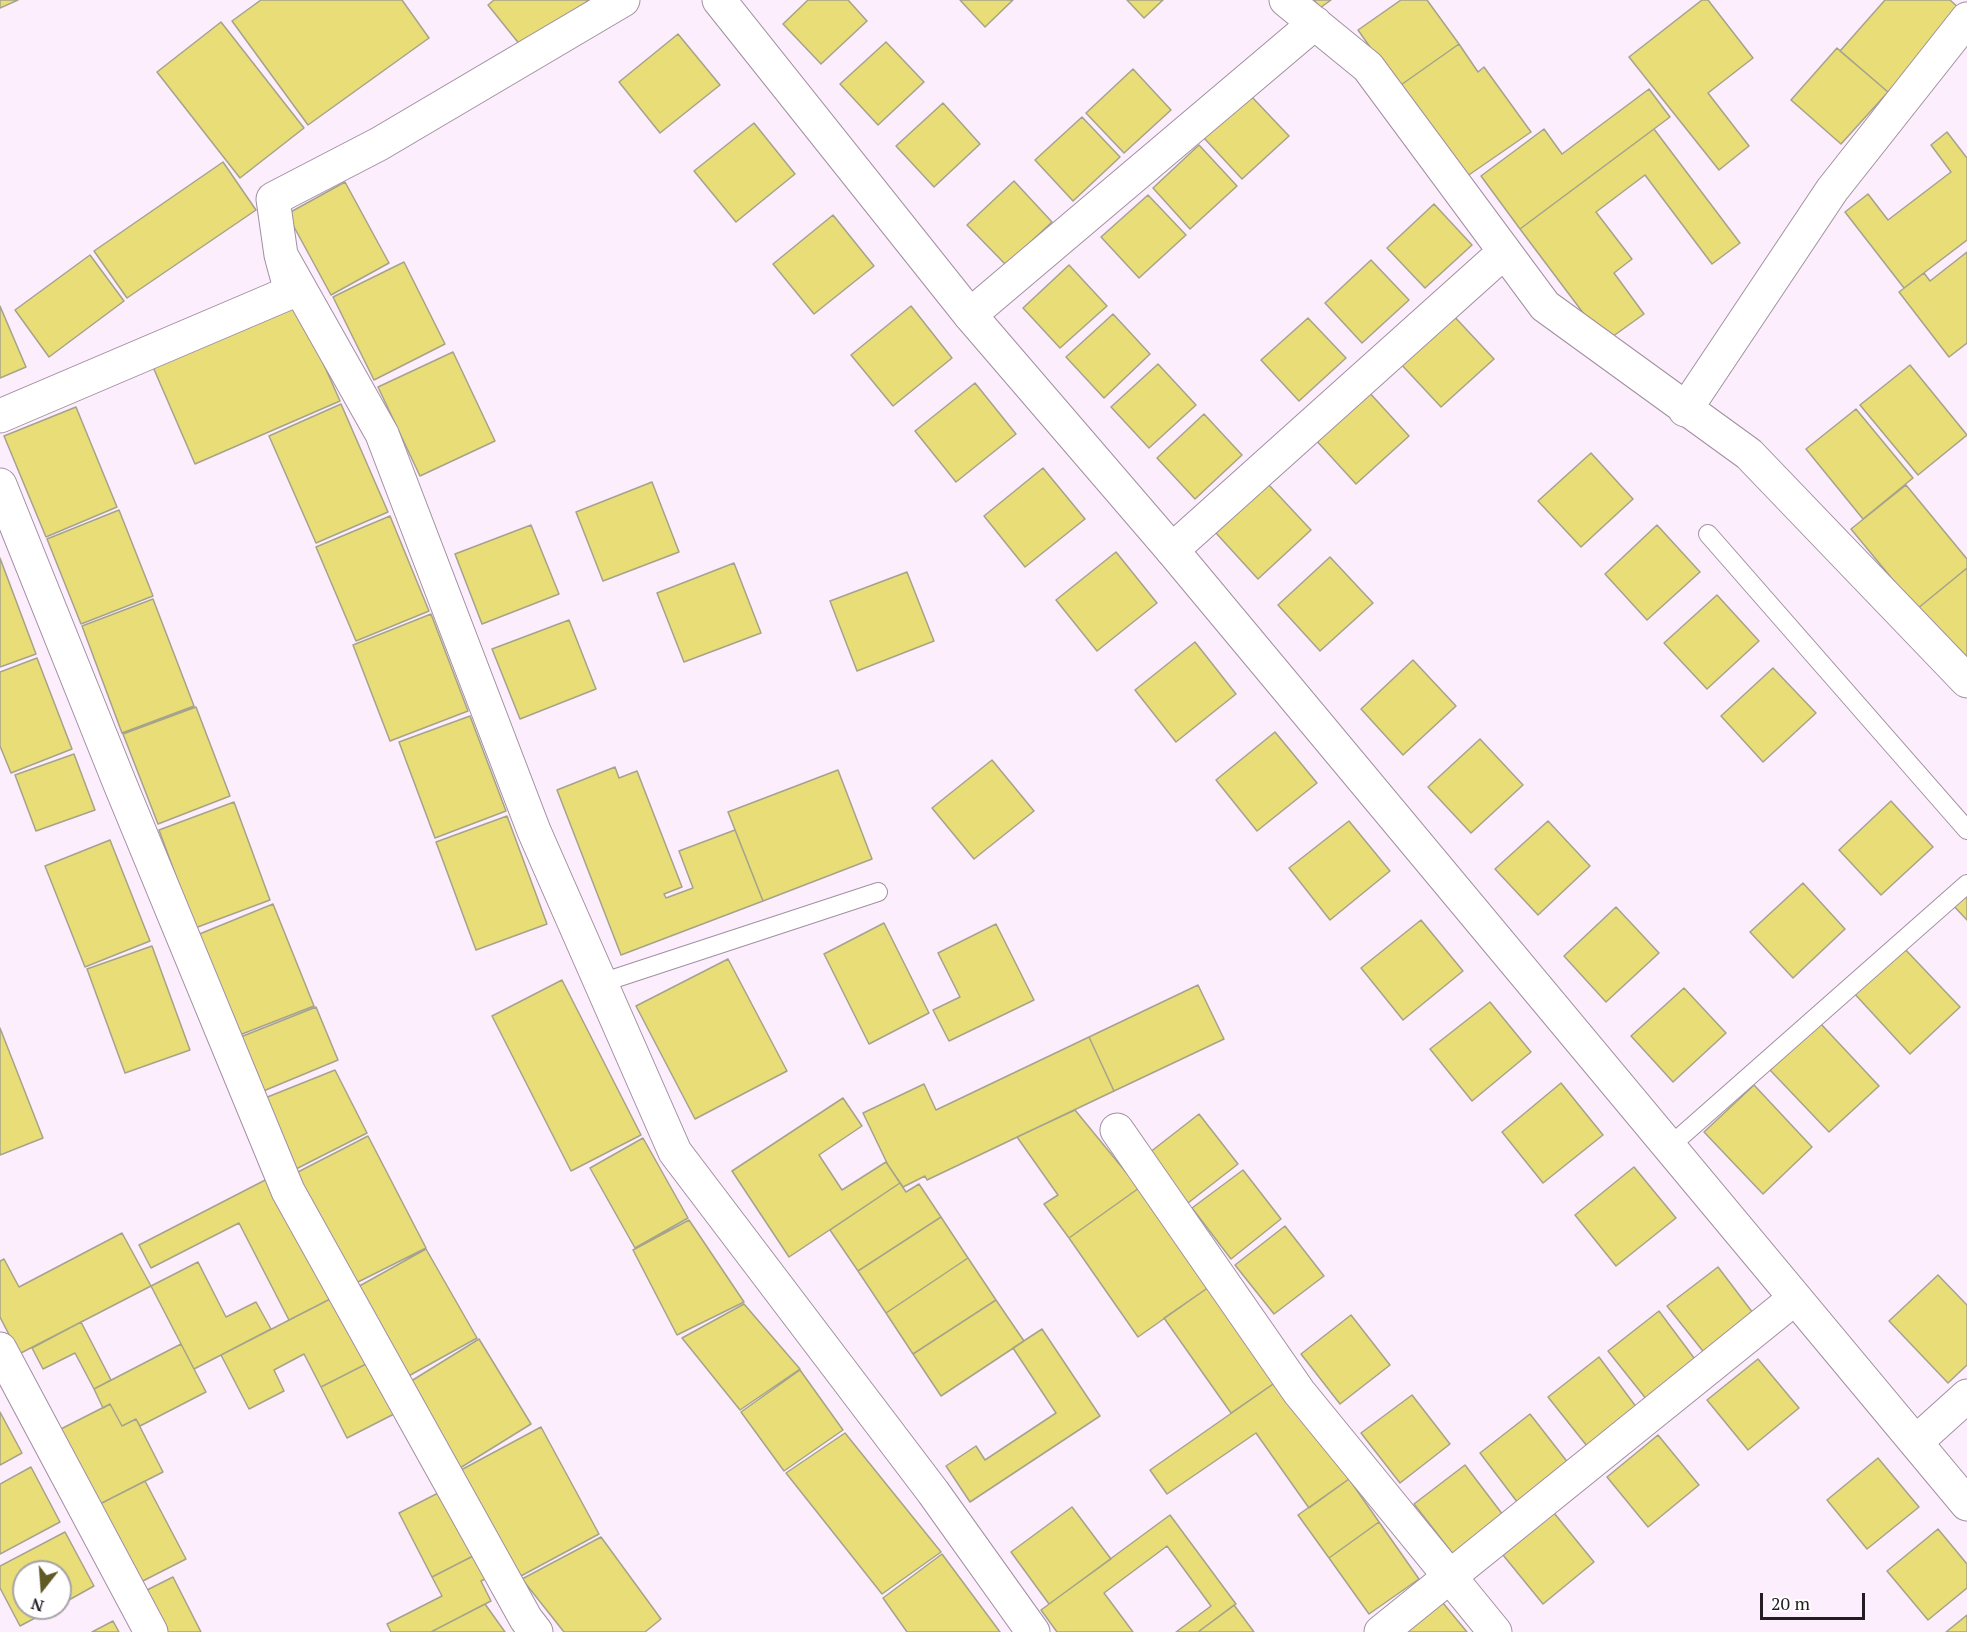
<!DOCTYPE html>
<html>
<head>
<meta charset="utf-8">
<style>
  body { margin:0 }
  #map { position:relative; width:1967px; height:1632px; overflow:hidden; background:#fdeefd; font-family:"PT Serif",serif }
  canvas { display:block }
  .north { position:absolute; left:12px; top:1560px; width:60px; height:60px; box-sizing:border-box; background:#fff; border:2px solid #a7a4a7; border-radius:50%; rotate:197deg; font-size:16px; font-weight:700; line-height:24px; text-align:center; color:#231c23 }
  .north::after { content:''; display:block; margin:auto; width:21px; height:27px; background:#605a27; clip-path:polygon(50% 0,100% 100%,50% 72%,0 100%) }
  .scale { position:absolute; left:1760px; top:1593px; width:105px; height:27px; box-sizing:border-box; border:3px solid #231c23; border-top:0; padding-left:8px; font-size:18px; line-height:21px; white-space:nowrap; color:#231c23; -webkit-text-stroke:4px #fff; paint-order:stroke }
</style>
</head>
<body>
<div id="map">
<canvas width="1967" height="1632"></canvas>
<div class="north">N</div>
<div class="scale">20 m</div>
</div>
<script>
const c = document.querySelector('canvas').getContext('2d');
c.lineJoin = 'round';
function paint(path, color) {
  c.fillStyle = color;
  c.fill(path, 'evenodd');
}
function strokePath(path, color, width, dash) {
  c.strokeStyle = color;
  c.lineWidth = width;
  c.lineCap = dash ? 'butt' : 'round';
  c.setLineDash(dash || []);
  c.stroke(path);
}
const building = new Path2D(`
  M0 0H18L0 8Z
  M261 0H402L429 38 308 125 232 21Z
  M494 0H589L525 51 488 5Z
  M808 0H848L867 21 821 64 783 24Z
  M960 0H1013L985 27Z
  M1127 0H1163L1144 18Z
  M1314 0H1331L1320 8Z
  M1401 0H1427L1459 44 1398 87 1358 30Z
  M1702 0H1708L1753 58 1708 93 1749 146 1719 170 1629 57Z
  M1885 0H1950L1961 10 1888 92 1840 51Z
  M221 22 304 128 240 178 157 72Z
  M678 34 720 85 660 133 619 82Z
  M886 42 924 82 878 125 840 84Z
  M1459 44 1478 72 1484 67 1531 132 1463 179 1398 87Z
  M1837 48 1888 92 1841 144 1791 100Z
  M1133 69 1171 110 1124 153 1086 113Z
  M1649 89 1670 117 1520 229 1481 176 1544 129 1562 154Z
  M1251 96 1289 136 1242 179 1204 138Z
  M943 103 980 144 934 187 896 146Z
  M1082 117 1120 157 1073 201 1035 160Z
  M754 123 795 174 736 222 694 171Z
  M1654 129 1740 243 1712 264 1645 175 1596 212 1632 259 1614 273 1644 314 1605 342 1520 229Z
  M1947 132 1967 158V240L1904 288 1845 212 1868 194 1888 220 1951 172 1931 145Z
  M1199 145 1237 186 1190 229 1153 188Z
  M223 162 256 210 127 298 94 251Z
  M1014 181 1052 222 1006 265 967 225Z
  M345 182 389 263 331 295 287 214Z
  M1148 195 1186 235 1139 278 1101 237Z
  M1434 204 1472 245 1425 288 1387 248Z
  M833 215 874 266 814 314 773 264Z
  M1967 252V343L1949 357 1899 292 1924 273 1930 281Z
  M90 255 124 301 49 357 15 310Z
  M1371 260 1409 300 1362 343 1325 303Z
  M404 262 445 344 374 380 333 297Z
  M1069 265 1107 306 1060 348 1023 308Z
  M297 304 340 401 195 464 153 367Z
  M0 306 26 367 0 378Z
  M911 306 952 358 893 406 851 355Z
  M1451 313 1494 359 1441 407 1399 362Z
  M1113 314 1150 354 1104 398 1066 357Z
  M1308 318 1346 358 1299 401 1261 360Z
  M453 352 495 441 420 476 378 387Z
  M1158 364 1196 405 1149 448 1111 407Z
  M1910 365 1967 435 1918 475 1860 405Z
  M975 383 1016 434 956 482 915 431Z
  M1367 390 1409 436 1356 484 1314 438Z
  M341 404 388 512 316 543 269 436Z
  M76 407 117 507 46 537 4 436Z
  M1856 409 1913 478 1863 519 1806 449Z
  M1204 414 1242 455 1195 499 1157 458Z
  M1591 453 1633 499 1581 547 1538 501Z
  M1043 468 1085 519 1025 567 984 516Z
  M652 482 679 552 603 581 576 512Z
  M1268 484 1311 530 1258 579 1216 533Z
  M1906 485 1967 559V568L1917 609 1851 529Z
  M119 510 153 596 81 624 47 539Z
  M390 516 429 611 356 641 316 547Z
  M531 525 559 594 482 624 455 554Z
  M1657 525 1700 572 1647 620 1605 574Z
  M1116 552 1157 603 1097 651 1056 600Z
  M1330 557 1373 603 1320 651 1278 605Z
  M0 558 36 654 0 667Z
  M734 563 761 633 684 662 657 593Z
  M1967 568V670L1917 609Z
  M907 572 934 641 857 671 830 601Z
  M1717 595 1759 641 1707 689 1664 643Z
  M153 599 194 706 122 733 82 626Z
  M431 614 468 711 390 741 353 645Z
  M569 620 596 689 520 719 492 649Z
  M1195 642 1236 694 1176 742 1135 690Z
  M37 658 72 749 11 773 0 746V672Z
  M1413 660 1456 706 1403 755 1361 709Z
  M1773 668 1816 713 1763 762 1721 716Z
  M196 707 230 796 158 824 123 734Z
  M470 716 506 811 435 838 399 742Z
  M1275 732 1317 783 1257 831 1216 780Z
  M1480 739 1523 785 1471 833 1428 787Z
  M74 754 95 810 36 831 15 775Z
  M992 760 1034 811 974 859 932 808Z
  M615 767 619 778 637 771 682 887 664 894 666 898 693 888 679 851 735 830 763 901 621 955 557 790Z
  M838 770 872 859 763 901 728 812Z
  M1891 801 1933 847 1881 895 1839 850Z
  M234 802 270 900 195 928 159 830Z
  M507 816 547 924 476 950 436 842Z
  M1349 821 1390 871 1330 920 1289 868Z
  M1548 821 1590 866 1538 915 1495 869Z
  M110 840 150 941 85 967 45 866Z
  M1803 883 1845 929 1793 978 1750 932Z
  M1967 887V920L1950 902Z
  M273 904 314 1006 237 1036 197 935Z
  M1616 907 1659 953 1606 1002 1564 956Z
  M1421 920 1463 971 1403 1020 1361 968Z
  M884 923 929 1013 869 1044 824 954Z
  M996 924 1034 1000 949 1041 933 1010 960 997 938 953Z
  M1901 945 1960 1007 1910 1054 1852 991Z
  M152 946 190 1050 125 1073 87 969Z
  M728 959 787 1071 695 1119 636 1006Z
  M562 980 641 1135 571 1171 492 1016Z
  M1198 985 1224 1039 1114 1091 1089 1037Z
  M1684 988 1726 1033 1673 1082 1631 1036Z
  M1490 1002 1531 1052 1472 1101 1430 1049Z
  M316 1007 338 1060 261 1092 238 1038Z
  M1820 1023 1879 1086 1829 1132 1770 1070Z
  M0 1028 43 1138 0 1155Z
  M1089 1037 1114 1091 927 1180 925 1176 903 1187 888 1165 863 1113 924 1084 936 1110Z
  M335 1070 367 1133 294 1170 265 1098Z
  M1561 1083 1603 1135 1543 1183 1502 1132Z
  M1754 1085 1812 1147 1763 1194 1704 1132Z
  M843 1098 862 1126 819 1155 842 1190 886 1162 900 1183 789 1257 732 1171Z
  M1075 1110 1139 1188 1069 1238 1044 1204 1058 1195 1017 1137Z
  M1199 1114 1238 1164 1188 1203 1149 1153Z
  M368 1136 426 1248 352 1285 296 1173Z
  M643 1138 688 1218 635 1248 590 1168Z
  M1634 1167 1676 1218 1616 1266 1575 1215Z
  M1243 1170 1281 1219 1231 1259 1192 1208Z
  M275 1175 338 1295 289 1320 239 1223 151 1268 139 1245Z
  M900 1183 906 1192 919 1184 941 1217 858 1271 830 1230Z
  M1139 1188 1209 1287 1138 1337 1069 1238Z
  M941 1217 968 1258 886 1313 858 1271Z
  M689 1220 744 1302 677 1335 633 1250Z
  M1285 1226 1324 1276 1274 1314 1235 1265Z
  M122 1233 151 1286 19 1354 0 1317V1261L4 1259 19 1287Z
  M426 1249 477 1338 405 1378 354 1289Z
  M968 1258 996 1300 913 1354 886 1313Z
  M198 1262 226 1317 256 1302 271 1329 194 1369 151 1286Z
  M1718 1267 1756 1317 1706 1355 1667 1306Z
  M1938 1275 1967 1305V1365L1948 1383 1889 1321Z
  M1209 1287 1276 1382 1231 1413 1164 1318Z
  M338 1295 372 1361 321 1387 304 1354 274 1370 284 1391 249 1409 221 1355Z
  M996 1300 1024 1341 941 1396 913 1354Z
  M744 1304 800 1369 740 1410 682 1338Z
  M1659 1311 1697 1362 1647 1400 1608 1351Z
  M1351 1315 1390 1365 1340 1404 1301 1354Z
  M81 1322 111 1380 94 1389 75 1353 43 1369 32 1348Z
  M1042 1329 1100 1416 970 1502 946 1466 976 1446 985 1460 1056 1413 1013 1348Z
  M479 1339 531 1424 460 1468 408 1383Z
  M181 1344 206 1392 140 1426 136 1419 122 1426 110 1404 103 1408 94 1389Z
  M1599 1357 1637 1408 1587 1446 1548 1397Z
  M1758 1359 1799 1408 1748 1450 1707 1400Z
  M372 1361 398 1412 347 1438 321 1387Z
  M800 1370 843 1430 784 1471 741 1412Z
  M1279 1380 1349 1479 1309 1508 1256 1433 1167 1494 1150 1470Z
  M1412 1395 1450 1444 1400 1483 1361 1433Z
  M110 1404 122 1426 136 1419 163 1472 94 1507 55 1432Z
  M0 1412 22 1453 0 1465Z
  M1530 1414 1569 1464 1518 1503 1480 1453Z
  M541 1427 599 1534 519 1577 461 1470Z
  M845 1433 941 1552 882 1594 786 1473Z
  M1658 1435 1699 1485 1648 1527 1607 1477Z
  M1878 1458 1919 1507 1867 1549 1827 1500Z
  M1465 1465 1503 1515 1453 1554 1414 1504Z
  M31 1467 60 1522 0 1554V1484Z
  M1349 1479 1379 1522 1329 1558 1298 1515Z
  M145 1481 186 1559 135 1585 94 1507Z
  M446 1489 479 1553 432 1577 399 1513Z
  M1072 1507 1111 1559 1049 1604 1011 1552Z
  M1554 1513 1594 1562 1543 1604 1503 1555Z
  M1170 1515 1236 1604 1198 1632H1176L1211 1606 1167 1546 1104 1593 1133 1632H1057L1041 1610Z
  M1379 1522 1419 1579 1369 1614 1329 1558Z
  M1938 1529 1967 1564V1588L1928 1620 1887 1571Z
  M65 1532 94 1586 60 1605V1572H24V1608H54L20 1626 0 1588V1566Z
  M601 1537 661 1619 645 1632H564L522 1579Z
  M479 1553 491 1576 481 1581 491 1601 431 1632H391L387 1624 442 1596 432 1577Z
  M942 1554 1000 1632H907L883 1598Z
  M173 1577 201 1632H164L143 1592Z
  M1438 1597 1467 1632H1395Z
  M485 1604 505 1632H431Z
  M1234 1605 1254 1632H1198Z
  M1967 1615V1632H1946Z
  M113 1621 119 1632H92Z`);
const service = new Path2D(`
  M1708 534 1967 830
  M601 983 878 892
  M1670 1146 1967 884`);
const minor = new Path2D(`
  M1286 0 1368 67 1545 306 1749 454 1967 681
  M281 255 382 434 534 831 675 1152 933 1492 1033 1632
  M970 315 1315 23
  M1685 410 1832 190 1967 19
  M0 416 291 292 281 255 273 199 379 144 623 0
  M0 485 120 784 288 1191 526 1619 536 1632
  M1172 550 1503 253
  M1117 1130 1299 1392 1495 1632
  M0 1349 151 1632
  M1916 1442 1967 1396
  M1381 1632 1794 1299`);
const tertiary = new Path2D(`
  M719 0 970 315 1172 550 1967 1504`);
paint(building, '#e8dd76');
strokePath(building, '#a5a38c', 1.5);
strokePath(service, '#a190a1', 20);
strokePath(minor, '#a190a1', 35);
strokePath(tertiary, '#a190a1', 35);
strokePath(service, '#fff', 18);
strokePath(minor, '#fff', 33);
strokePath(tertiary, '#fff', 33);
</script>
</body>
</html>
